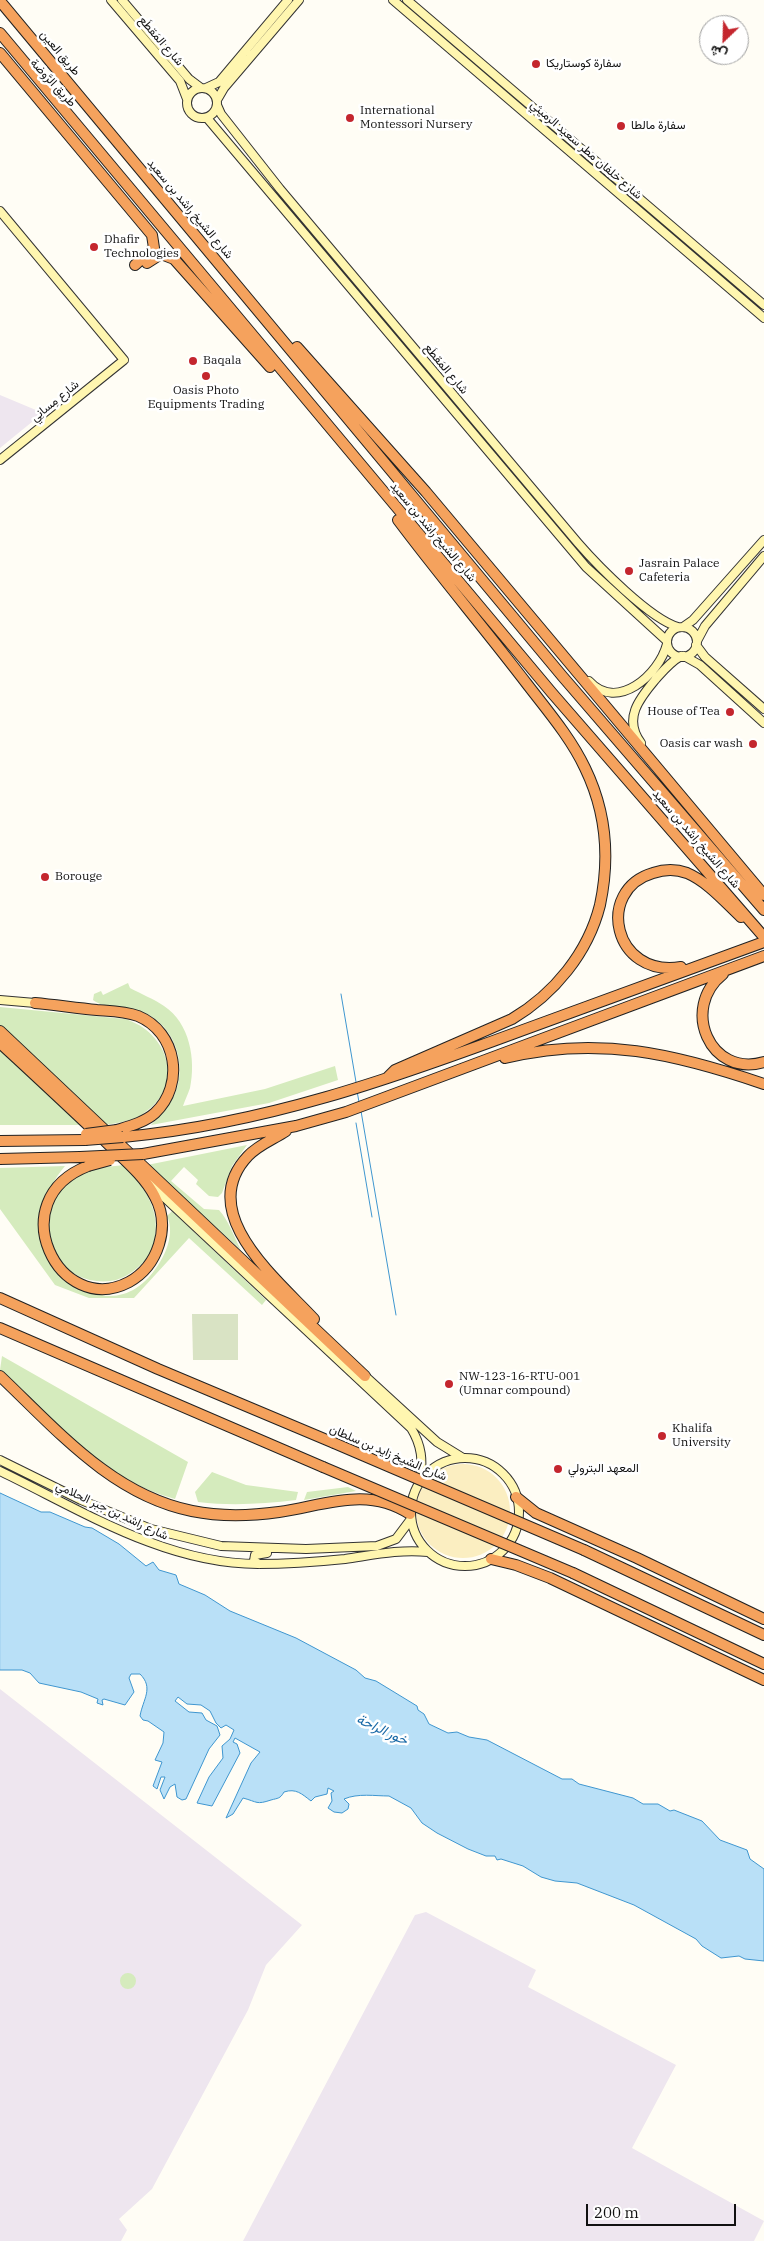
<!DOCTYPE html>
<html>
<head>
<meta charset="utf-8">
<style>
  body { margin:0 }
  #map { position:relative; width:764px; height:2241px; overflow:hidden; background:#fffdf5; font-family:"IBM Plex Serif",Vazirmatn,serif }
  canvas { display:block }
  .north { position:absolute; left:699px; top:15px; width:50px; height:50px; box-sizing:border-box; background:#fff; border:1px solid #a0a0a0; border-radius:50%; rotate:204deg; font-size:14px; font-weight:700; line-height:20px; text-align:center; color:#111 }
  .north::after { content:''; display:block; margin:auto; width:18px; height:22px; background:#c4262e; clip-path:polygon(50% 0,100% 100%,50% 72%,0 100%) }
  .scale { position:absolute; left:586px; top:2204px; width:150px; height:22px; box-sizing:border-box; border:2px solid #111; border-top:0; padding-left:6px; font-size:15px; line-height:18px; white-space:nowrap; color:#111; -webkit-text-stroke:4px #fff; paint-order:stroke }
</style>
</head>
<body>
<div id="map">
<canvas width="764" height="2241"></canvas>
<div class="north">ش</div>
<div class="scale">200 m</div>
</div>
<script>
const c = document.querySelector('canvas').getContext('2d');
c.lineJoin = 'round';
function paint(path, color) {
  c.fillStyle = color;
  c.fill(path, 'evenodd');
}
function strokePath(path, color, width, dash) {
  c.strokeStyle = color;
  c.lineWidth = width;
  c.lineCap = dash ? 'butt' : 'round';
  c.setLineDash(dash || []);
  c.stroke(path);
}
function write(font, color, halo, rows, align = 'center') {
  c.font = font + ' "IBM Plex Serif",Vazirmatn,serif';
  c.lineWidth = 5;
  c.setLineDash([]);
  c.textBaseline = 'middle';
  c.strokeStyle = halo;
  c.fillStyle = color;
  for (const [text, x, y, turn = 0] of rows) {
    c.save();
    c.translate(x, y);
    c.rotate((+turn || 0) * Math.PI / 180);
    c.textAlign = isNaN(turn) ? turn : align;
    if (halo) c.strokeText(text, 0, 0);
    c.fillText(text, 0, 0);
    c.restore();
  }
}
const industrial = new Path2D(`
  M0 395 43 413 0 448Z
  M0 1689 302 1925 266 1965 248 2010 152 2189 119 2219 127 2230 121 2241H0Z
  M426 1912 536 1970 528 1987 676 2065 632 2148 764 2221 754 2241H243L415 1915Z`);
const green = new Path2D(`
  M128 983 130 988C141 994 154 999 164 1006 190 1023 196 1060 190 1088 188 1094 185 1100 183 1106L265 1089 335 1066 338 1080 269 1103 151 1125C161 1114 173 1103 177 1088 186 1059 172 1025 145 1013 131 1006 103 1009 93 1000L94 994 101 991 103 995Z
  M0 1007 125 1019C168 1032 186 1085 144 1113 133 1121 118 1123 104 1125L0 1025Z
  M0 1048 83 1125H0Z
  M247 1145 232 1166 222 1193 218 1197 209 1196 196 1184 198 1180 184 1167 171 1181 204 1209 219 1210C229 1221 234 1237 241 1250L147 1165Z
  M123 1165C144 1186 162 1211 154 1242 151 1256 140 1267 129 1274 107 1289 72 1280 57 1259 54 1255 53 1247 51 1241 49 1235 45 1226 46 1219 49 1200 63 1182 82 1173 94 1167 109 1167 123 1165Z
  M65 1166C0 1240 106 1353 160 1262 168 1249 174 1231 167 1216L172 1211 266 1300 262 1305 189 1238 134 1298H89L55 1285 0 1209V1168Z
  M2 1356 188 1462 175 1499C104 1481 52 1418 0 1370Z
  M212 1472 246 1485 298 1492 296 1500C263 1504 231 1506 198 1502L195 1492Z
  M348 1487 356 1491 304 1500 307 1492Z
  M120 1981a8 8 0 1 1 16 0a8 8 0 1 1-16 0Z`);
const sand = new Path2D(`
  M416 1511a47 47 0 1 1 94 0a47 47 0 1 1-94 0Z`);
const cemetery = new Path2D(`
  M192 1314H238V1360H193Z`);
const water = new Path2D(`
  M0 1493 41 1512H50L85 1527 92 1528 119 1544 146 1566 153 1562 159 1570 176 1575 179 1584 205 1595 230 1611 296 1638 356 1670 365 1678 376 1681 417 1706 418 1710 424 1714 429 1724 448 1733 457 1732 469 1737 487 1740 562 1779H572L579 1784 633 1798 643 1804H658L670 1811 674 1810 702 1821 720 1840 747 1850 750 1859 764 1869V1961L745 1959 739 1956 721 1958 702 1946 696 1939 634 1905 577 1883 555 1881 541 1877 523 1866 501 1859 497 1860 495 1856H486L468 1849 437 1833 422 1823 411 1808 389 1796C375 1796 358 1793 344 1799L349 1804 348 1809 342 1813 334 1812 328 1808 332 1801 331 1793 334 1791 328 1788 327 1794 315 1797 311 1801C302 1794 296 1788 284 1792 280 1799 278 1798 271 1800 256 1805 258 1802 243 1798L233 1814 226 1818 251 1763 260 1752 235 1738 233 1742 237 1744 240 1753 212 1806 197 1803 209 1777 223 1758 222 1746 230 1739 234 1730 226 1725 221 1728 216 1723 210 1711 201 1705 187 1704 178 1697 175 1701 189 1712 202 1713 206 1720 217 1726 220 1735 209 1749 186 1799 182 1800 177 1797 175 1784 170 1787 164 1799 160 1790 165 1777H161L157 1789 153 1786 162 1762 155 1760 163 1743 164 1732 148 1721 143 1720 140 1716C143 1699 154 1688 140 1674H131L129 1678 134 1692 125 1705 104 1699 102 1700 103 1705 97 1703 98 1699 81 1692 39 1683 30 1673 22 1670H0Z`);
const stream = new Path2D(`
  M341 994 356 1082
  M357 1091 359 1102
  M361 1111 396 1315
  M356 1123 372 1217`);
const secondary = new Path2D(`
  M111 0 180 81 187 99
  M122 0 189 79 201 88
  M393 0 764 318
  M407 0 764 305
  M187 103a15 15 0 1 1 30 0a15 15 0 1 1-30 0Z
  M206 88 219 82 288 0
  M217 100 224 88 299 0
  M217 105 221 114 280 189 578 543C598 566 650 619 678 627
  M207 118 586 567 667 641
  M0 211 124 360 0 460
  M683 627 693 620 764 540
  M667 642a15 15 0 1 1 30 0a15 15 0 1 1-30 0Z
  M697 641 705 626 764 556
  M696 645 705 657 764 709
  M684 656 700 665 764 723
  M589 681C617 712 659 675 667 644
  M641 743C623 719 639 699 655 680 663 671 670 662 681 656
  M0 1000 35 1003
  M149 1183 411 1428C422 1446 423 1460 420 1482
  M365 1376 437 1442 463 1458
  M411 1512a54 54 0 1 1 108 0a54 54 0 1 1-108 0Z
  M0 1460 81 1500 151 1529 221 1546 306 1549 377 1546 396 1539 411 1519
  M0 1471C81 1510 165 1564 258 1564 287 1564 316 1562 345 1559 373 1555 399 1549 428 1552
  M259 1564 254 1561 255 1555 267 1553`);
const highway = new Path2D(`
  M0 1 563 677 764 910
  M0 33 552 693 764 937
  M0 53 152 235 154 248 135 265
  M147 263 161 254 174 259 270 367
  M297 347 426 492 764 895
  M681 967C613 978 595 890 653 873 665 869 676 869 687 873 708 882 725 902 741 917
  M723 974C680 1008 710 1078 764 1062
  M35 1003C56 1005 76 1008 97 1010 111 1011 125 1011 138 1016 177 1032 185 1085 155 1113 145 1122 130 1126 117 1130
  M0 1031 365 1376
  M0 1043C35 1075 70 1108 105 1141 122 1158 144 1175 155 1197 171 1227 158 1266 129 1282 59 1319 0 1200 88 1166
  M505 1058C598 1035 676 1054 764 1084
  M387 1078 395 1070 512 1019C554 994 588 953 600 905 610 858 606 811 585 768 571 738 547 710 527 684 485 629 440 576 398 520
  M286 1131C274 1139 258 1145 248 1156 194 1213 278 1280 314 1319
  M123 1137C264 1124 391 1079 523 1030 603 1001 683 971 764 942
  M0 1141 85 1140
  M143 1154 296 1126 346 1112 764 956
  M0 1159 80 1157
  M0 1298 158 1369 334 1443
  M0 1328 323 1467
  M0 1376C57 1430 112 1495 192 1511 221 1517 250 1516 279 1512 326 1505 367 1486 410 1514
  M516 1497 536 1513 637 1558 764 1619
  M584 1550 764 1635
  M491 1559 516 1565 550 1578 764 1680
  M573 1573 764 1664`);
const highwayBridge = new Path2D(`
  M86 1134 117 1130
  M85 1140 123 1137
  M80 1157 143 1154
  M88 1166 110 1160
  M334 1443 584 1550
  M323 1467 573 1573`);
const markers = [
  [536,64,5,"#c4262e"],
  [350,118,5,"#c4262e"],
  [621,126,5,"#c4262e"],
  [94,247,5,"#c4262e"],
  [193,361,5,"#c4262e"],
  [206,376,5,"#c4262e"],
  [629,571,5,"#c4262e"],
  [730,712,5,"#c4262e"],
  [753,744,5,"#c4262e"],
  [45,877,5,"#c4262e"],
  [449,1384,5,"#c4262e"],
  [662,1436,5,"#c4262e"],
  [558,1469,5,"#c4262e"]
];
const streetNames = [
  ["شارع المَقطَع",161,41,49],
  ["طريق العين",60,53,50],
  ["طريق الرَّوضة",53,83,47],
  ["شارع خلفان مطر سعيد الرميثي",586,150,41],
  ["شارع الشيخ راشد بن سعيد",190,209,50],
  ["شارع المَقطَع",446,369,50],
  ["شارع مِسانِي",55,401,-39],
  ["شارع الشيخ راشد بن سعيد",433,532,50],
  ["شارع الشيخ راشد بن سعيد",696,839,49],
  ["شارع الشيخ زايد بن سلطان",388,1453,23],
  ["شارع راشد بن جبر الحلامي",112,1511,25]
];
const poiNames = [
  ["سفارة كوستاريكا",546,64],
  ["International",360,111],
  ["Montessori Nursery",360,125],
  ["سفارة مالطا",631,126],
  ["Dhafir",104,240],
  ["Technologies",104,254],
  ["Baqala",203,361],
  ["Oasis Photo",206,391,"center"],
  ["Equipments Trading",206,405,"center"],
  ["Jasrain Palace",639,564],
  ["Cafeteria",639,578],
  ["House of Tea",720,712,"right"],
  ["Oasis car wash",743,744,"right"],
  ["Borouge",55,877],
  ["NW-123-16-RTU-001",459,1377],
  ["(Umnar compound)",459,1391],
  ["Khalifa",672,1429],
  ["University",672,1443],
  ["المعهد البترولي",568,1469]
];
const waterNames = [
  ["خور الراحة",382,1730,25]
];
paint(industrial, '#eee6ef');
paint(green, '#d5ebbd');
paint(sand, '#fbeec1');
paint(cemetery, '#d9e3c4');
paint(water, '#b9e0f7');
strokePath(water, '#3f96cf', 1);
strokePath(stream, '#3f96cf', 1);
strokePath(secondary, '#333', 10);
strokePath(highway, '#222', 12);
strokePath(secondary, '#fff6b0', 8);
strokePath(highway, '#f5a25d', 10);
strokePath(highwayBridge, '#222', 12, []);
strokePath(highwayBridge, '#f5a25d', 10);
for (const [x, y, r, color] of markers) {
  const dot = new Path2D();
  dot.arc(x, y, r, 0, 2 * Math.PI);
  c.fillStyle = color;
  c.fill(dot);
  strokePath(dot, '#fff', 2);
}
write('12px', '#111', '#fff', streetNames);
write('12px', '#111', '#fff', poiNames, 'left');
write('italic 14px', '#1768a6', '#fff', waterNames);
</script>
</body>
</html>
